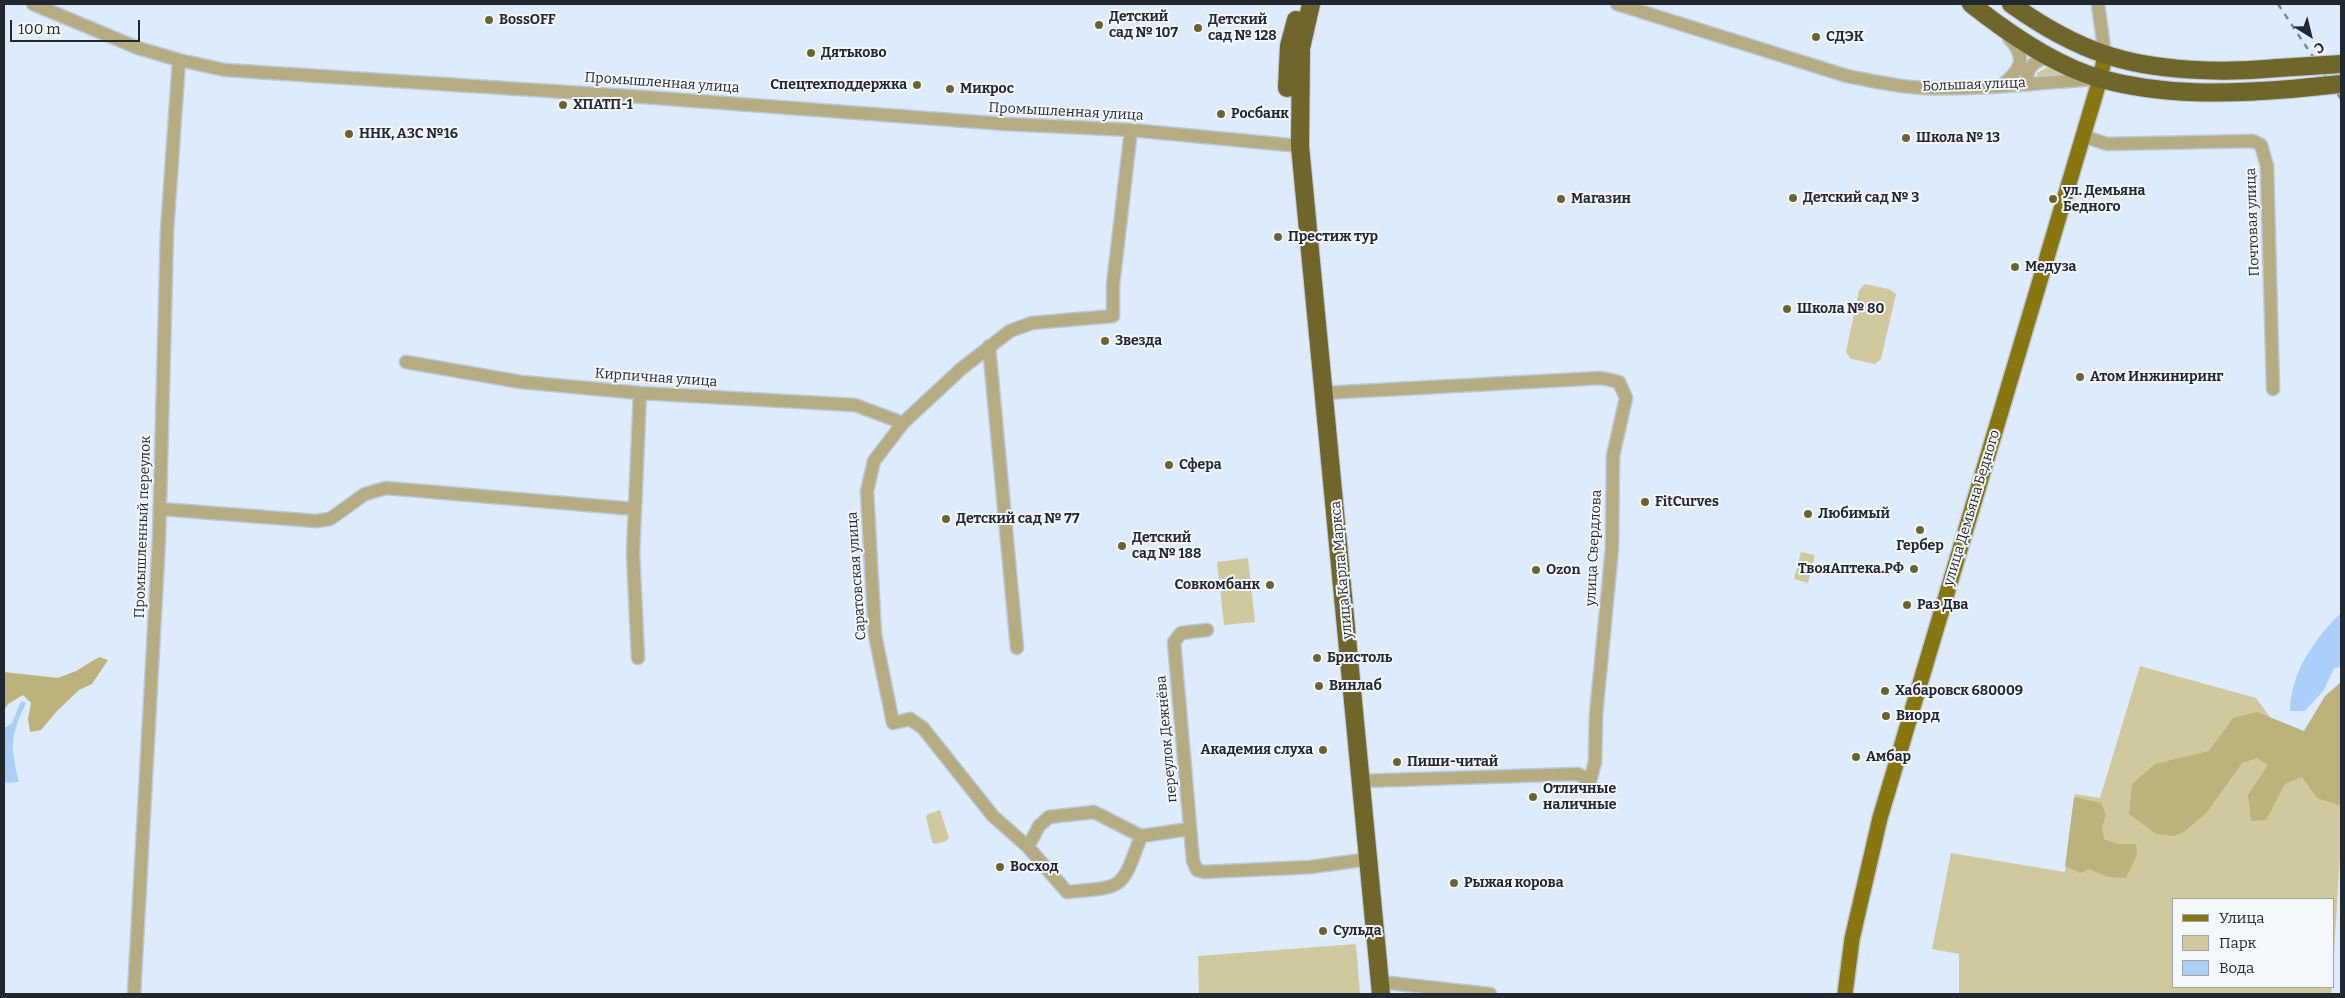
<!DOCTYPE html>
<html>
<head>
<meta charset="utf-8">
<style>
  body { margin:0 }
  #map { position:relative; width:2345px; height:998px; overflow:hidden; background:#ddebfc; font-family:Bitter,serif }
  canvas { display:block }
  .frame { position:absolute; inset:0; border:5px solid #21282f; pointer-events:none }
  .legend { position:absolute; left:2172px; top:898px; width:162px; height:90px; box-sizing:border-box; background:#f4f7fb; border:1px solid #a0a4a9; margin:0; padding:6px 9px; list-style:none; font-size:15px; color:#21282f }
  .legend li { display:flex; align-items:center; gap:10px; height:25px }
  .legend b { width:25px; border:1px solid #a0a4a9 }
  .north { position:absolute; left:2285px; top:10px; width:50px; height:50px; -webkit-text-stroke:4px #f4f7fb; paint-order:stroke; rotate:144deg; font-size:14px; font-weight:700; line-height:20px; text-align:center; color:#21282f }
  .north::after { content:''; display:block; margin:auto; width:18px; height:22px; background:#21282f; clip-path:polygon(50% 0,100% 100%,50% 72%,0 100%) }
  .scale { position:absolute; left:10px; top:20px; width:130px; height:22px; box-sizing:border-box; border:2px solid #21282f; border-top:0; padding-left:6px; font-size:15px; line-height:18px; white-space:nowrap; color:#21282f; -webkit-text-stroke:4px #f4f7fb; paint-order:stroke }
</style>
</head>
<body>
<div id="map">
<canvas width="2345" height="998"></canvas>
<div class="frame"></div>
<ul class="legend">
<li><b style="height:6px;background:#871"></b>Улица</li>
<li><b style="height:14px;background:#d1c99e"></b>Парк</li>
<li><b style="height:14px;background:#a9cffa"></b>Вода</li>
</ul>
<div class="north">С</div>
<div class="scale">100 m</div>
</div>
<script>
const c = document.querySelector('canvas').getContext('2d');
c.lineJoin = 'round';
function paint(path, color) {
  c.fillStyle = color;
  c.fill(path, 'evenodd');
}
function strokePath(path, color, width, dash) {
  c.strokeStyle = color;
  c.lineWidth = width;
  c.lineCap = dash ? 'butt' : 'round';
  c.setLineDash(dash || []);
  c.stroke(path);
}
function write(font, color, halo, rows, align = 'center') {
  c.font = font + ' Bitter,serif';
  c.lineWidth = 4;
  c.setLineDash([]);
  c.textBaseline = 'middle';
  c.strokeStyle = halo;
  c.fillStyle = color;
  for (const [text, x, y, turn = 0] of rows) {
    c.save();
    c.translate(x, y);
    c.rotate((+turn || 0) * Math.PI / 180);
    c.textAlign = isNaN(turn) ? turn : align;
    if (halo) c.strokeText(text, 0, 0);
    c.fillText(text, 0, 0);
    c.restore();
  }
}
const green = new Path2D(`
  M2050 66 2065 74 2037 77V73Z
  M1865 284 1889 289 1896 294 1881 359 1875 364 1851 359 1846 352 1859 290Z
  M1801 552 1815 555 1808 583 1794 579Z
  M1248 558 1255 622 1224 625 1217 562Z
  M2140 666 2256 698 2294 750 2341 759V840L2334 953V899H2174V987H2332L2331 994H1959V954L1932 949 1951 853 2065 872 2075 794 2100 798Z
  M940 810 949 838 946 841 935 844 932 842 926 817 928 814Z
  M1356 944 1360 994H1199L1198 956Z`);
const forest = new Path2D(`
  M99 657 108 660 92 684 79 690 57 711 41 730 30 732 28 719 31 703 23 695 8 704 4 710V672L58 678 76 671Z
  M2341 682V806L2317 798 2302 777 2285 784 2266 820 2251 821 2248 795 2268 765 2257 758 2242 763 2207 812 2184 832 2174 836 2156 834 2129 814 2132 784 2155 764 2209 751 2233 718 2257 712 2304 731 2325 696Z
  M2074 797 2101 803 2106 815 2102 827 2104 839 2118 844H2136L2137 855 2126 878 2108 877 2089 869 2080 873 2065 866Z`);
const water = new Path2D(`
  M2341 613V667L2334 668 2324 690 2305 711H2290C2291 672 2314 639 2341 613Z
  M21 701 26 703C10 737 10 745 19 782L4 783V728L12 723Z`);
const minor = new Path2D(`
  M33 4 138 48 179 60 225 70 643 97 1006 124 1131 130 1300 146
  M1617 4 1847 76C1872 81 1897 87 1923 88 1980 90 2038 83 2095 79
  M2098 4 2105 55
  M2026 84C2027 66 2034 61 2050 56
  M2001 86C2021 70 2028 58 2009 38
  M1131 130 1113 285V316L1032 323 1010 331 961 369 903 423 874 461 867 491 875 635 893 723 910 719 923 728 993 816 1028 847 1067 892C1124 887 1121 891 1141 836
  M2083 136 2107 144 2253 141 2261 145 2267 166 2273 389
  M989 346 1017 648
  M406 362 521 382 640 393 855 405 903 423
  M1324 393 1601 378 1619 382 1626 398 1613 456 1612 548 1596 715 1595 762 1590 781 1578 774 1361 781
  M160 509 316 521 330 519 365 494 386 488 635 509
  M1207 630 1181 633 1174 642 1193 861 1197 870 1204 872 1311 867 1369 859
  M638 658 633 553 640 393
  M1028 847 1039 826 1049 817 1094 812 1141 836 1190 829
  M1380 982 1490 994
  M134 994 159 539 167 231 179 60`);
const major = new Path2D(`
  M1845 994 1852 939 1880 818 2100 79 2105 55`);
const highway = new Path2D(`
  M1311 4 1301 48 1300 146 1381 994
  M1971 4C2008 33 2056 67 2102 79 2163 96 2229 94 2291 89
  M2011 4C2039 24 2071 43 2104 54 2155 72 2225 73 2278 68
  M1287 88 1289 46 1296 20`);
const rail = new Path2D(`
  M2278 4 2341 99`);
const highwayBridge = new Path2D(`
  M2278 68 2341 64
  M2291 89 2341 84`);
const markers = [
  [489,20,5,"#6d6330"],
  [1099,25,5,"#6d6330"],
  [1198,28,5,"#6d6330"],
  [1816,37,5,"#6d6330"],
  [811,53,5,"#6d6330"],
  [917,85,5,"#6d6330"],
  [950,89,5,"#6d6330"],
  [563,105,5,"#6d6330"],
  [1221,114,5,"#6d6330"],
  [349,134,5,"#6d6330"],
  [1906,138,5,"#6d6330"],
  [1793,198,5,"#6d6330"],
  [1561,199,5,"#6d6330"],
  [2053,199,5,"#6d6330"],
  [1278,237,5,"#6d6330"],
  [2015,267,5,"#6d6330"],
  [1787,309,5,"#6d6330"],
  [1105,341,5,"#6d6330"],
  [2080,377,5,"#6d6330"],
  [1169,465,5,"#6d6330"],
  [1645,502,5,"#6d6330"],
  [1808,514,5,"#6d6330"],
  [946,519,5,"#6d6330"],
  [1920,530,5,"#6d6330"],
  [1122,546,5,"#6d6330"],
  [1914,569,5,"#6d6330"],
  [1536,570,5,"#6d6330"],
  [1270,585,5,"#6d6330"],
  [1907,605,5,"#6d6330"],
  [1317,658,5,"#6d6330"],
  [1319,686,5,"#6d6330"],
  [1885,691,5,"#6d6330"],
  [1886,716,5,"#6d6330"],
  [1323,750,5,"#6d6330"],
  [1856,757,5,"#6d6330"],
  [1397,762,5,"#6d6330"],
  [1533,797,5,"#6d6330"],
  [1000,867,5,"#6d6330"],
  [1454,883,5,"#6d6330"],
  [1323,931,5,"#6d6330"]
];
const poiNames = [
  ["Детский",1109,17],
  ["сад № 107",1109,33],
  ["BossOFF",499,20],
  ["Детский",1208,20],
  ["сад № 128",1208,36],
  ["СДЭК",1826,37],
  ["Дятьково",821,53],
  ["Спецтехподдержка",907,85,"right"],
  ["Микрос",960,89],
  ["ХПАТП-1",573,105],
  ["Росбанк",1231,114],
  ["ННК, АЗС №16",359,134],
  ["Школа № 13",1916,138],
  ["ул. Демьяна",2063,191],
  ["Бедного",2063,207],
  ["Детский сад № 3",1803,198],
  ["Магазин",1571,199],
  ["Престиж тур",1288,237],
  ["Медуза",2025,267],
  ["Школа № 80",1797,309],
  ["Звезда",1115,341],
  ["Атом Инжиниринг",2090,377],
  ["Сфера",1179,465],
  ["FitCurves",1655,502],
  ["Любимый",1818,514],
  ["Детский сад № 77",956,519],
  ["Детский",1132,538],
  ["сад № 188",1132,554],
  ["Гербер",1920,546,"center"],
  ["ТвояАптека.РФ",1904,569,"right"],
  ["Ozon",1546,570],
  ["Совкомбанк",1260,585,"right"],
  ["Раз Два",1917,605],
  ["Бристоль",1327,658],
  ["Винлаб",1329,686],
  ["Хабаровск 680009",1895,691],
  ["Виорд",1896,716],
  ["Академия слуха",1313,750,"right"],
  ["Амбар",1866,757],
  ["Пиши-читай",1407,762],
  ["Отличные",1543,789],
  ["наличные",1543,805],
  ["Восход",1010,867],
  ["Рыжая корова",1464,883],
  ["Сульда",1333,931]
];
const streetNames = [
  ["Промышленная улица",662,83,4],
  ["Большая улица",1974,85,-2],
  ["Промышленная улица",1066,112,3],
  ["Почтовая улица",2253,222,-92],
  ["Кирпичная улица",656,378,4],
  ["улица Демьяна Бедного",1972,508,-73],
  ["Промышленный переулок",143,527,-88],
  ["улица Свердлова",1594,548,-87],
  ["улица Карла Маркса",1342,570,-95],
  ["Саратовская улица",857,576,-94],
  ["переулок Дежнёва",1167,739,-95]
];
paint(green, '#d1c99e');
paint(forest, '#bcb27c');
paint(water, '#a9cffa');
strokePath(minor, '#bbc8d7', 15);
strokePath(major, '#bbc8d7', 18);
strokePath(highway, '#bbc8d7', 20);
strokePath(minor, '#b5ac81', 12);
strokePath(major, '#871', 15);
strokePath(highway, '#70652b', 18);
strokePath(rail, '#7e8894', 2.5, [6, 6]);
strokePath(highwayBridge, '#bbc8d7', 20, []);
strokePath(highwayBridge, '#70652b', 18);
for (const [x, y, r, color] of markers) {
  const dot = new Path2D();
  dot.arc(x, y, r, 0, 2 * Math.PI);
  c.fillStyle = color;
  c.fill(dot);
  strokePath(dot, '#f4f7fb', 2);
}
write('bold 14px', '#21282f', '#f4f7fb', poiNames, 'left');
write('14px', '#21282f', '#f4f7fb', streetNames);
</script>
</body>
</html>
